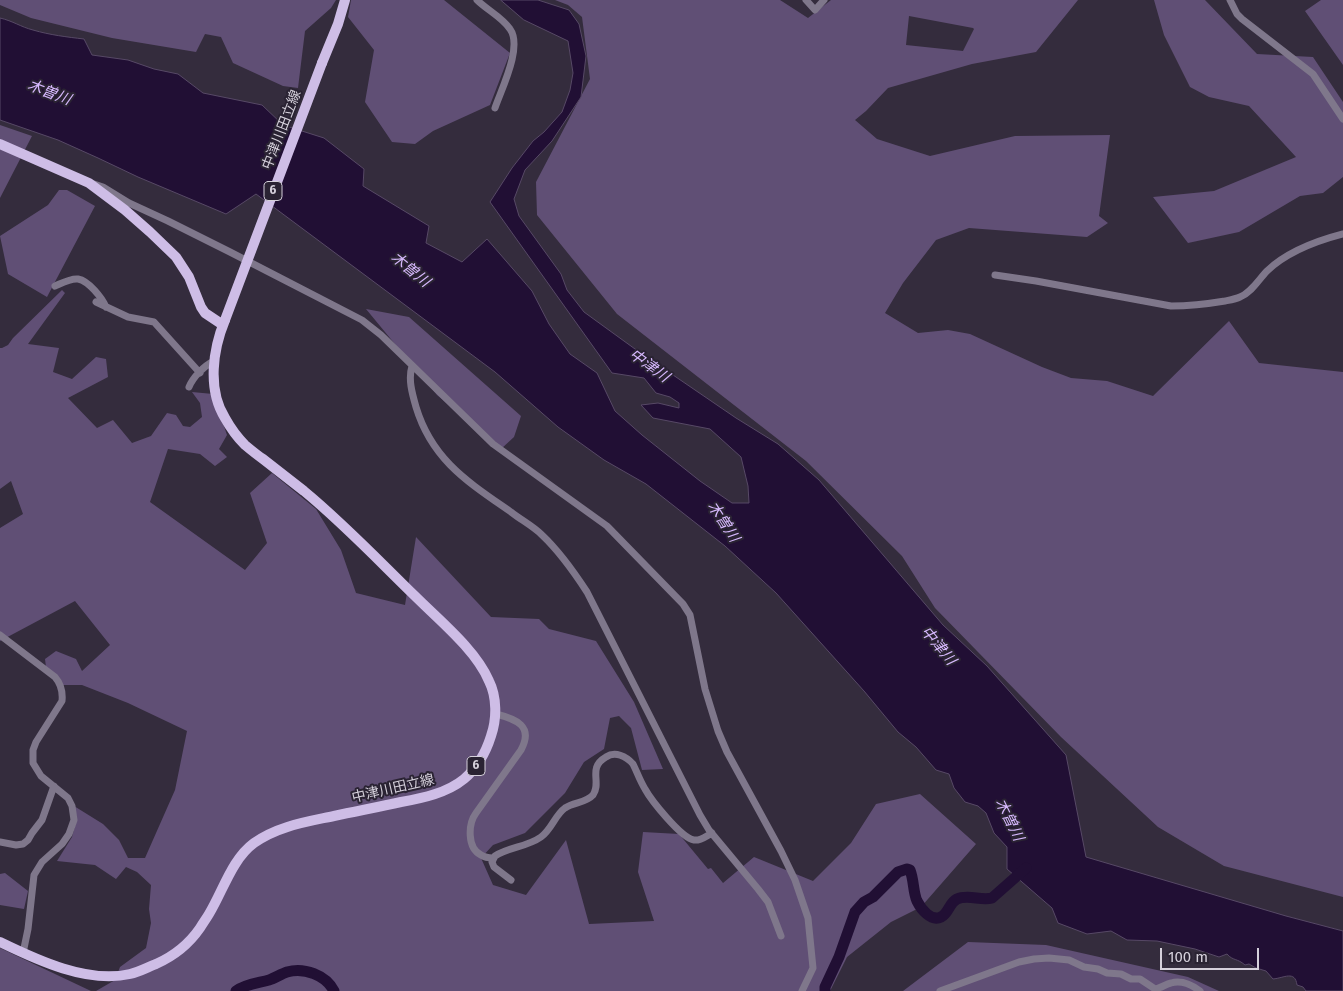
<!DOCTYPE html>
<html>
<head>
<meta charset="utf-8">
<style>
  body { margin:0 }
  #map { position:relative; width:1343px; height:991px; overflow:hidden; background:#342c3d; font-family:"Fira Sans",sans-serif }
  canvas { display:block }
  .scale { position:absolute; left:1160px; top:948px; width:99px; height:22px; box-sizing:border-box; border:2px solid #d5d0db; border-top:0; padding-left:6px; font-size:15px; line-height:18px; white-space:nowrap; color:#d5d0db; -webkit-text-stroke:4px #2a2333; paint-order:stroke }
</style>
</head>
<body>
<div id="map">
<canvas width="1343" height="991"></canvas>
<div class="scale">100 m</div>
</div>
<script>
const c = document.querySelector('canvas').getContext('2d');
c.lineJoin = 'round';
function paint(path, color) {
  c.fillStyle = color;
  c.fill(path, 'evenodd');
}
function strokePath(path, color, width, dash) {
  c.strokeStyle = color;
  c.lineWidth = width;
  c.lineCap = dash ? 'butt' : 'round';
  c.setLineDash(dash || []);
  c.stroke(path);
}
function write(font, color, halo, rows, align = 'center') {
  c.font = font + ' "Fira Sans","Noto Sans JP",sans-serif';
  c.lineWidth = 4;
  c.setLineDash([]);
  c.textBaseline = 'middle';
  c.strokeStyle = halo;
  c.fillStyle = color;
  for (const [text, x, y, turn = 0] of rows) {
    c.save();
    c.translate(x, y);
    c.rotate((+turn || 0) * Math.PI / 180);
    c.textAlign = isNaN(turn) ? turn : align;
    if (halo) c.strokeText(text, 0, 0);
    c.fillText(text, 0, 0);
    c.restore();
  }
}
const green = new Path2D(`
  M0 0H336L331 8 305 31 298 88 283 86 233 63 221 37 205 34 196 52 112 38 31 18 0 5Z
  M351 0H444L510 53 490 105 433 131 415 144 392 142 365 102 374 50 348 17Z
  M555 0H780L808 18 831 0H1078L1036 52 972 64 888 88 866 111 855 120 877 139 930 156 1015 136 1110 135 1099 216 1108 223 1087 237 969 228 936 240 903 283 885 313 918 333 948 330 970 334 1042 367 1071 378 1107 381 1153 396 1229 321 1259 363 1343 372V897L1224 866 1158 827 1061 737 935 608 902 556 806 461 617 314 537 215 536 182 590 79 582 17 568 5ZM909 16 973 28 974 29 963 51 906 45Z
  M1154 0H1205L1257 54 1313 57 1343 102V177L1323 193 1300 196 1239 232 1188 243 1153 197 1214 191 1296 157 1249 106 1209 97 1190 87 1164 35Z
  M1321 0H1343V65L1305 11Z
  M0 125 32 136 0 198Z
  M59 190H67L95 206 47 297 8 274 0 236 48 205Z
  M62 290 65 293 28 344 59 348 53 372 72 379 96 357 106 359 108 377 68 398 97 428 113 420 132 443 151 436 167 413 176 415 183 426 190 427 202 417 200 403 192 392 213 394 227 435 219 449 227 457 215 466 200 454 168 449 150 502 245 570 267 543 250 493 272 473 316 509 341 550 356 593 405 605 416 537 491 617 539 619 549 629 596 641 634 702 663 769 642 770 631 728 619 716 610 718 604 749 584 762 565 793 525 833 493 845 481 858 493 885 526 895 566 840 589 924 654 921 638 872 643 832 679 834 708 869 711 868 723 883 754 857 813 881 851 843 876 804 920 794 976 844 921 907 891 922 847 957 830 991H96L115 980 120 967 146 948 151 923 149 909 151 885 137 872 126 867 116 879 95 865 57 861 72 837 77 819 74 806 103 824 119 840 128 858H145L175 790 187 731 128 703 82 685H63L46 667 45 659 56 651 76 659 82 671 110 645 75 601 0 641V528L23 514 11 481 0 489V348H2L8 345 13 338Z
  M366 309 409 317 521 416 514 437 501 449 437 395Z
  M5 873 28 891 24 909 0 905V874Z
  M968 942 1046 945 1188 977 1219 991H903Z
  M0 948 91 991H0Z`);
const water = new Path2D(`
  M501 0H538L569 10 579 24 586 56 581 97 552 141 525 170 514 199 519 216 561 274 567 290 584 312 635 349 736 418 778 444 819 480 943 625 987 666 1066 755 1086 857 1286 916 1343 931V991H1306L1303 987 1297 985C1295 970 1284 978 1273 979L1266 971 1256 968 1249 964 1245 965C1237 958 1233 961 1227 954L1219 957 1195 949 1157 941 1127 940 1111 931 1087 934 1058 923 1052 908 1007 869V847L994 833 986 813 978 806 965 802 954 788 949 774 936 770 916 747 898 732 864 691 776 593 725 546 646 484 604 460 558 427 495 372 256 194 226 214 138 177 98 158 58 140 0 120V18C13 21 21 27 33 30 50 35 67 37 84 39L92 55 128 60 154 69 178 74 203 93 262 105 283 125 324 138 364 169 363 186 429 226 426 243 462 262 487 239 532 291 549 324 570 354 597 373 615 411 642 435 700 481 732 503H749L748 486 741 457 710 429 653 418 641 405 658 403 679 408V403L670 397 656 393 644 378 612 373 490 202 512 168 533 141 544 132 562 112 570 90 573 73 568 41 524 20Z`);
const river = new Path2D(`
  M236 991C245 984 258 983 269 980 275 978 281 974 287 972 304 967 326 975 334 991
  M825 991V987L839 957 855 912 864 902 873 897 898 872 907 869 910 870C914 880 913 892 917 901 921 909 931 922 941 917 949 913 949 903 957 899 968 894 981 901 992 898L1026 868`);
const minor = new Path2D(`
  M477 0C487 10 502 17 510 29 523 47 501 90 495 108
  M806 0 815 10 824 0
  M1230 0 1237 14 1242 19 1313 74 1343 119
  M94 184 103 187 129 203 168 221 230 252 362 320 381 335 493 444 607 526 683 604 690 615 705 689 718 731 727 752 781 851 795 880 808 918 813 968 802 991
  M995 275 1036 281 1171 306C1190 306 1207 304 1225 301 1230 300 1236 299 1240 297 1252 292 1259 279 1267 271 1288 251 1316 241 1343 234
  M55 286C62 283 71 278 78 279 89 281 102 298 106 307
  M96 302 128 317 154 322 200 373
  M412 366C408 379 412 393 416 407 432 460 468 482 511 512 521 520 533 526 542 535 559 551 574 572 587 592L700 815 709 830 758 889 768 902 781 936
  M189 387C193 377 204 366 214 361
  M0 635 55 677C61 684 63 691 62 701L36 742 33 750V763L41 776 68 798 72 806 74 820 69 834 62 844 42 862 34 875 28 929 23 953
  M0 842 16 845 23 844 28 840 32 833 42 820 54 786
  M493 858C489 858 484 857 481 855 467 848 468 824 476 813L521 750C534 726 516 719 496 714
  M511 880 494 867 492 862 495 856C509 847 527 847 541 837 552 829 555 815 565 808 574 802 586 803 593 795 602 782 587 768 606 757 615 751 626 756 633 764 637 772 640 781 645 789 651 800 681 838 694 840 701 841 706 836 712 833
  M940 991 1019 962 1034 959 1049 958 1069 960 1084 967 1098 969 1107 973 1121 974 1131 979H1140L1155 989C1161 988 1166 984 1171 983 1181 980 1192 985 1200 991`);
const primary = new Path2D(`
  M322 63 338 24 345 0
  M0 144 89 183 125 210 150 232 176 257 189 277 201 307 205 313 223 325
  M0 942C37 960 88 984 130 974 139 972 148 967 156 964 174 956 189 944 200 928 203 923 206 919 209 914 223 891 232 859 254 843 278 826 306 822 334 816 357 811 379 807 401 802 423 798 447 793 464 779 477 768 486 752 491 736 497 719 497 697 489 681 476 650 439 620 415 596 378 560 343 523 304 491 290 480 277 470 263 459 257 455 251 450 245 445 238 438 230 427 225 418 207 389 213 349 225 320`);
const primaryBridge = new Path2D(`
  M225 320 322 63`);
const shields = [
  [273,191,18],
  [476,766,18]
];
const shieldNames = [
  ["6",273,191],
  ["6",476,766]
];
const streetNames = [
  ["中津川田立線",282,130,-69],
  ["中津川田立線",393,789,-13]
];
const waterNames = [
  ["木曽川",49,93,21],
  ["木曽川",410,270,39],
  ["中津川",649,366,36],
  ["木曽川",723,522,57],
  ["中津川",938,646,50],
  ["木曽川",1009,820,64]
];
paint(green, '#604f75');
paint(water, '#210f34');
strokePath(water, '#574966', 1);
strokePath(river, '#210f34', 11);
strokePath(minor, '#7f778b', 7);
strokePath(primary, '#cebde6', 10);
strokePath(primaryBridge, '#cebde6', 10);
for (const [x, y, w] of shields) {
  const box = new Path2D();
  box.roundRect(x - w / 2, y - 9.5, w, 19, 4);
  c.fillStyle = '#2a2333';
  c.fill(box);
  strokePath(box, '#d5d0db', 1);
}
write('bold 12px', '#d5d0db', null, shieldNames);
write('14px', '#d5d0db', '#2a2333', streetNames);
write('italic 15px', '#d6b8fd', '#2a2333', waterNames);
</script>
</body>
</html>
